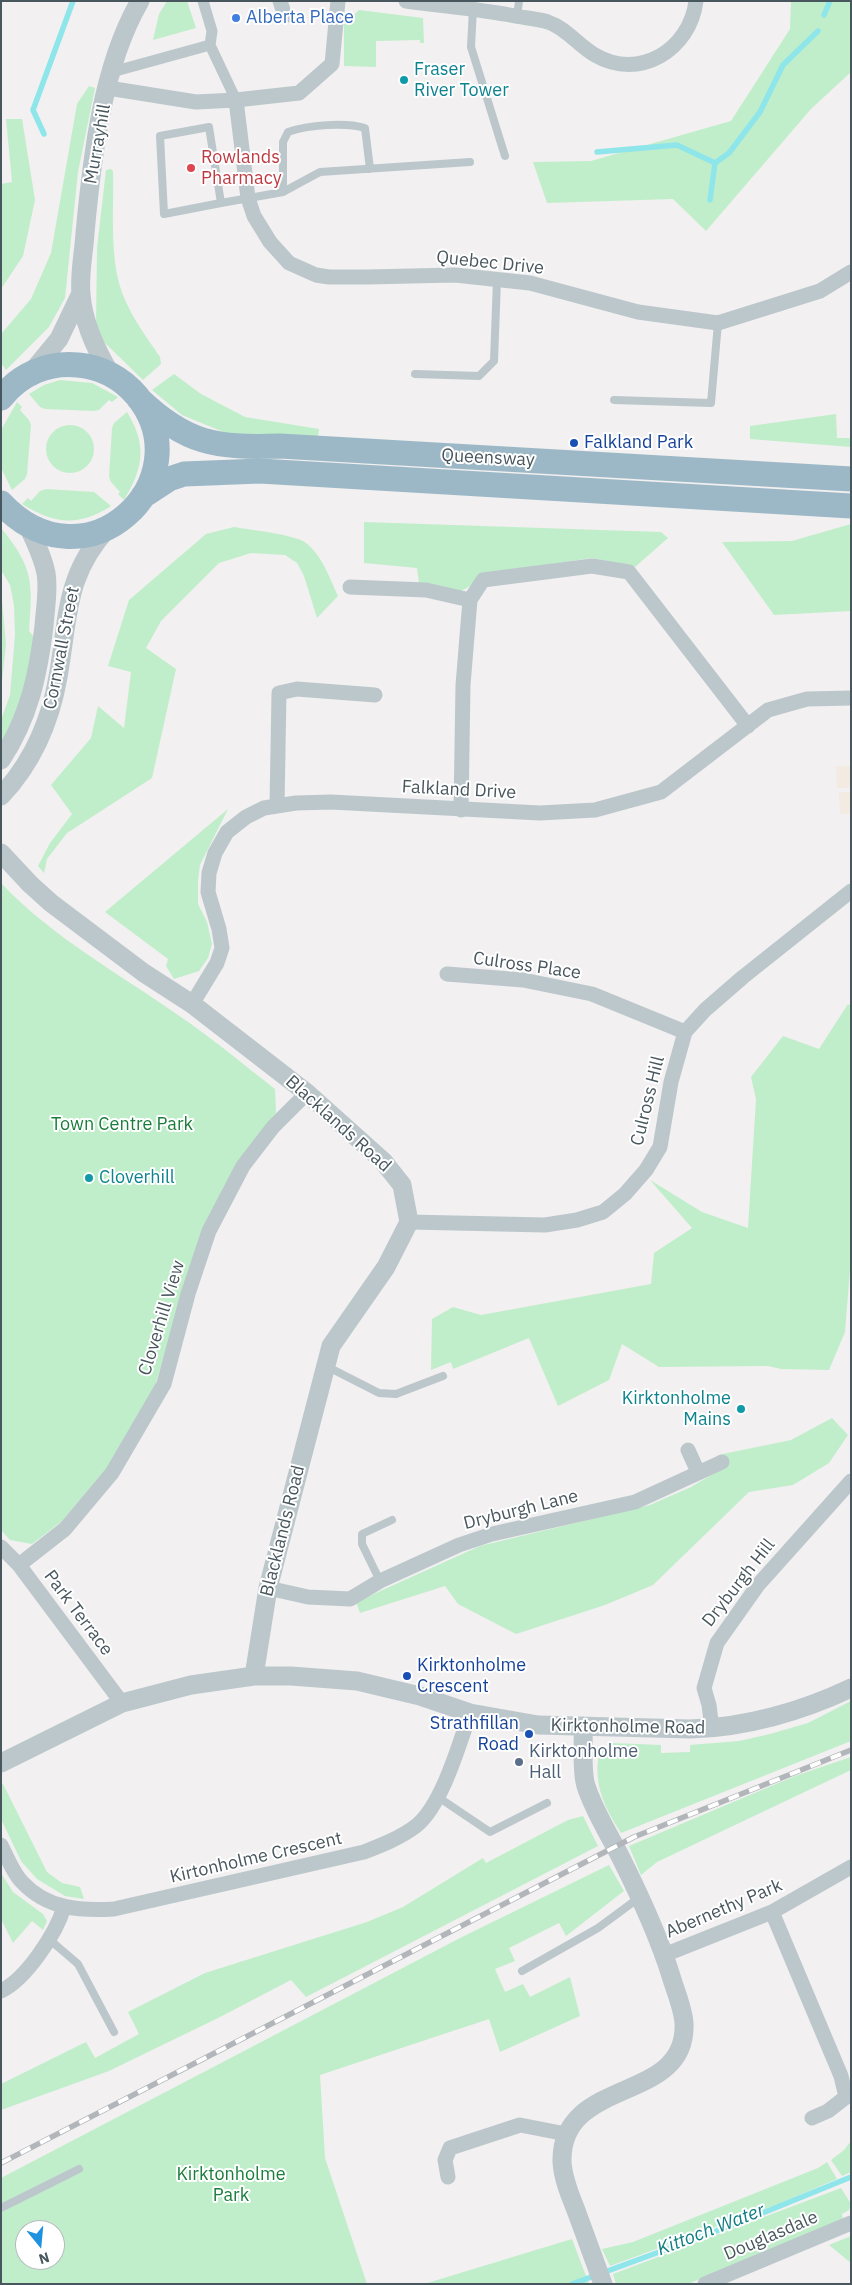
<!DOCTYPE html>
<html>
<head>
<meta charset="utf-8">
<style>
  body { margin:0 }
  #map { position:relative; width:852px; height:2285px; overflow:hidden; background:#f2f0f0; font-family:"IBM Plex Sans",sans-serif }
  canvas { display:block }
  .frame { position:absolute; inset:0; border:2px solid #48565d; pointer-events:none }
  .north { position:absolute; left:15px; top:2220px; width:50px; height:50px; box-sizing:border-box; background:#fff; border:1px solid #b6bbbe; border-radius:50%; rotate:163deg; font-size:14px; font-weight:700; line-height:20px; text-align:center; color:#48565d }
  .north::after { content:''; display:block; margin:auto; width:18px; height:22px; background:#1e92de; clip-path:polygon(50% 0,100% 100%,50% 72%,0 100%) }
</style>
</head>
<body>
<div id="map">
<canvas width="852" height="2285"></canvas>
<div class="frame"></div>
<div class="north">N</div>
</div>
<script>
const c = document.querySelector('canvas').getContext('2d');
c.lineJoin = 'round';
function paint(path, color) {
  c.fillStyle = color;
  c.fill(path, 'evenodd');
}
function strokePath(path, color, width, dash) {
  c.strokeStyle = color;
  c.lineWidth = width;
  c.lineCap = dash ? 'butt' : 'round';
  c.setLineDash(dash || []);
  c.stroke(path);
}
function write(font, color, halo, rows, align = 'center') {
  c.font = font + ' "IBM Plex Sans",sans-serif';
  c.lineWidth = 4;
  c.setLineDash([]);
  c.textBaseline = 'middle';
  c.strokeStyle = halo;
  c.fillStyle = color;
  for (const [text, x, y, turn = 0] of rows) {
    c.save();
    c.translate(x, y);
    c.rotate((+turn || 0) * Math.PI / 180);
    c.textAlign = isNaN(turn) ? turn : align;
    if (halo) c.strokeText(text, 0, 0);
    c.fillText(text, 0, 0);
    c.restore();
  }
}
const green = new Path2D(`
  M167 1H187L196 28 153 40 159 14Z
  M791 1H851V72L811 109 706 231 673 199 547 203 533 162 591 161 731 121 790 29Z
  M359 10 423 18 424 43H420V40L376 41V67L344 66V24Z
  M89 86 95 88 78 172 65 298 49 327 6 370 1 363V334L31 299 51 253 77 104Z
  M6 119H22L35 200 23 256 1 289V184L12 182Z
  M111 169 113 171C114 208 110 248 119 283 126 310 145 335 160 357L161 364 143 380 103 341 96 326 97 248 106 170Z
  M174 374 201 394 245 417 319 429 318 437 226 433 182 415 152 390Z
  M60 380 92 383 118 397 112 402 109 400 99 410 94 411 45 409 40 407 29 394 44 385Z
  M17 402 22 407 20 410 29 420 31 425 27 474 25 479 12 490 1 468V430Z
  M127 412C147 445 144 467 124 500L118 494 120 492 111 482 109 477 112 428 114 423Z
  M836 414 837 438H851V447L750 439V426Z
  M46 449a24 24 0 1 1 48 0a24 24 0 1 1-48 0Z
  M46 489 94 492 111 506C78 527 54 524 22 504L28 498 31 501 40 491Z
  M364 522 661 532 668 538 635 567 592 558 496 572 461 591 419 584 417 568 364 563Z
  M851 524V611L774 615 722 542 792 541Z
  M234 527C249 530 295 534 306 543 322 555 330 579 338 596L317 618 304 576 297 563 285 555 251 553 219 563 161 621 146 648 176 669 152 778 67 833 47 859 44 873 38 866 50 843 72 814 51 785 91 738 98 706 124 728 131 672 108 666 129 600 206 534Z
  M1 528C33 567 33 582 29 631L34 637C27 674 23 710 1 742V720L10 695 15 635 14 605 10 585 1 570Z
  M1 589 6 644 1 691Z
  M228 809 200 865 198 881V904L207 922 212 944 208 958 199 971 174 979 166 966 168 959 105 912Z
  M1 883C52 937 118 973 178 1015 212 1038 243 1064 275 1089L276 1113 265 1127 203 1229 155 1386 106 1469 61 1522 32 1544 10 1540 1 1530Z
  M848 1004 851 1006 850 1269 845 1332 829 1370 781 1369 768 1366 659 1367 622 1344 609 1380 558 1406 529 1338 453 1369 451 1362 431 1370 432 1319 453 1307 481 1315 651 1284 654 1253 692 1228 650 1180 702 1212 748 1228 756 1099 751 1077 783 1036 819 1049Z
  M832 1418 848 1435 829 1463 793 1485 749 1492 653 1585 605 1605 516 1634 458 1604 445 1586 360 1613 356 1602 480 1546 650 1505 691 1487 725 1467 718 1455 791 1440Z
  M851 1701V1741L621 1833C605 1808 593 1785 599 1754L612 1743 661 1745V1753L690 1752V1745L739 1741 770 1734 808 1723Z
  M851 1757V1770L657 1862 641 1875 629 1846 795 1776Z
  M3 1784 47 1872 62 1883 80 1887 84 1899 65 1896 37 1879 21 1861 1 1819V1785Z
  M583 1816 598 1846 306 1997 291 1980 218 2018 109 2071 1 2110V2084L86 2042 95 2058 139 2034 128 2012 205 1973 367 1922 403 1907 483 1858 486 1863 568 1820Z
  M609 1865 624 1891 566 1936 559 1923 509 1948 515 1961 495 1969 505 1992 523 1984 530 1997 570 1977 580 2016 500 2052 489 2019 320 2075 325 2158 367 2284H1V2178L462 1937ZM25 2230H55V2260H25Z
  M1 1873 13 1892 43 1914 47 1921 43 1930 32 1921 13 1943 1 1919Z
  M851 2141V2172L842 2176 831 2160 844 2150Z
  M827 2162 837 2179 778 2204 610 2266 602 2249 633 2242 818 2168Z
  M841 2188 851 2204 849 2210 842 2214 843 2219 688 2284H616L613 2274Z
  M851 2236V2263L829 2245Z
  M572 2239 589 2284H424Z`);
const sand = new Path2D(`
  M836 766H851V788H837Z
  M839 792H851V813L840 814Z`);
const stream = new Path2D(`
  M824 15 830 1
  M44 134 33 110 73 1
  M597 152 677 145 715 163 729 153 760 112 783 65 818 31
  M710 200 715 163
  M572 2284 738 2223 851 2177`);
const service = new Path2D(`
  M473 9 471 47 505 156
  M517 17 519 1
  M209 127 221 203 164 214 160 136Z
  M283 192V142L288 132C308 125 345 122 365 128L370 169
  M221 203 283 192 320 172 470 162
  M415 374 479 376 494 361 497 280
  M614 400 711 403 718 323
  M326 1366 379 1393 396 1394 443 1376
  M380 1581 362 1544V1534L392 1520
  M438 1797 490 1832 547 1803
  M50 1940 78 1964 114 2032
  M522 1971 598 1928 640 1897
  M1 2208 79 2169`);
const pedestrian = new Path2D(`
  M203 1 212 31 210 45 236 100
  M112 72 210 45`);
const minor = new Path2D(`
  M280 1 285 16
  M406 1C442 6 479 9 515 16 526 18 538 19 548 22 566 28 579 46 595 55 639 81 690 50 696 1
  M108 88 196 102 236 100 299 93 332 64 338 1
  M236 100 248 198 254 216 270 242 289 263 316 275 329 277H367L455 275 530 283 638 312 718 323 820 291 851 272
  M350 587 426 590 470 600
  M277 806 279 693 297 689 375 695
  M461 810 463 685 470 600 483 580 592 566 629 572 748 726
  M447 974 523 980 592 994 685 1032
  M192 1004 217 963 222 948 219 929 208 892 209 873 215 853 227 832 246 817 264 808 296 803 331 802 540 813 595 810 661 792 768 710 807 699 851 698
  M409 1222 545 1225 577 1220 603 1212 625 1194 646 1170 660 1147 671 1082 685 1032 705 1010 743 977 851 891
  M688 1450 698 1472
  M1 1547 19 1565 122 1703
  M19 1565 65 1529 112 1473 164 1384 188 1294 209 1231 243 1166 273 1127 307 1093
  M268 1588 308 1597 350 1599 380 1581 459 1545 492 1534 635 1502 722 1462
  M712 1729 709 1705 704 1688 717 1643 758 1585 851 1481
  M1 1845C7 1857 13 1873 22 1882 47 1909 80 1911 114 1909L364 1852C382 1845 400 1838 416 1826 442 1805 459 1745 470 1713
  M772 1912 841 2076 846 2097 828 2111 812 2118
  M664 1955 772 1912 851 1867
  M1 1991C26 1979 56 1934 64 1907
  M448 2177 445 2160 450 2148 520 2125 566 2134
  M705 2284 851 2223`);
const tertiary = new Path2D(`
  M31 373 59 339 81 293
  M111 375C96 350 83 323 81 294 79 274 84 252 85 233 92 158 102 66 140 1
  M1 760C29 718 38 675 44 626 45 610 49 590 46 573 43 557 35 541 28 526
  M1 796C33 762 50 723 58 677 69 617 64 575 109 527
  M1 853 30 884 51 903 144 973 192 1004 307 1093 383 1161 402 1185 409 1222 386 1267 331 1346 268 1588 254 1676
  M583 1726C584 1743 581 1771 586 1786 594 1811 609 1834 621 1858 640 1896 658 1934 671 1976 675 1990 683 2008 684 2023 688 2105 560 2075 562 2162 563 2180 571 2197 577 2213 586 2237 594 2260 603 2284
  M1 1763 122 1703 191 1685 254 1676H291L357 1681 420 1696 470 1713 538 1725 690 1729C744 1728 803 1711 851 1688`);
const trunk = new Path2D(`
  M1 398C20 374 48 362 78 365 101 367 122 378 137 396 205 480 86 594 1 503
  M139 399C186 444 216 448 280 446L851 479
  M143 496 169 479 184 474 260 471 851 506`);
const rail = new Path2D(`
  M1 2163 634 1837 851 1750`);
const markers = [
  [236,18,5,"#3f7fe0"],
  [404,80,5,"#0f9aa8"],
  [191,168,5,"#e0444e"],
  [574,443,5,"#1a4fb4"],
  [89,1178,5,"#0f9aa8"],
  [741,1409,5,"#0f9aa8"],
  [407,1676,5,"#1a4fb4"],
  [529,1734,5,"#1a4fb4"],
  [519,1762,5,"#5c6f8a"]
];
const shopNames = [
  ["Alberta Place",246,18]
];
const cultureNames = [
  ["Fraser",414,70],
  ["River Tower",414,91],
  ["Cloverhill",99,1178],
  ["Kirktonholme",731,1399,"right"],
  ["Mains",731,1420,"right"]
];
const streetNames = [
  ["Murrayhill",98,144,-80],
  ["Quebec Drive",490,263,6],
  ["Queensway",488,458,3],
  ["Cornwall Street",62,648,-79],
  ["Falkland Drive",459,790,3],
  ["Culross Place",527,966,8],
  ["Culross Hill",648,1101,-76],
  ["Blacklands Road",338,1124,42],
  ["Cloverhill View",162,1318,-73],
  ["Dryburgh Lane",521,1510,-14],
  ["Blacklands Road",283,1531,-76],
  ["Dryburgh Hill",739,1583,-52],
  ["Park Terrace",78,1613,53],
  ["Kirktonholme Road",628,1727,1],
  ["Kirtonholme Crescent",256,1858,-13],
  ["Abernethy Park",724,1909,-23],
  ["Douglasdale",771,2236,-23]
];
const healthNames = [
  ["Rowlands",201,158],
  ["Pharmacy",201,179]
];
const transitNames = [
  ["Falkland Park",584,443],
  ["Kirktonholme",417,1666],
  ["Crescent",417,1687],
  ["Strathfillan",519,1724,"right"],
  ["Road",519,1745,"right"]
];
const parkNames = [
  ["Town Centre Park",122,1125],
  ["Kirktonholme",231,2175],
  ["Park",231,2196]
];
const serviceNames = [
  ["Kirktonholme",529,1752],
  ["Hall",529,1773]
];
const waterNames = [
  ["Kittoch Water",711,2230,-21]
];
paint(green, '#c0eeca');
paint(sand, '#f3eae1');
strokePath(stream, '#8ee6ea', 5.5);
strokePath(service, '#bcc7cc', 8);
strokePath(pedestrian, '#bcc7cc', 11);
strokePath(minor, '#bcc7cc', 15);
strokePath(tertiary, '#bcc7cc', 19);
strokePath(trunk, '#9cb8c6', 25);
strokePath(rail, '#b2b6ba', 5.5);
strokePath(rail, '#fff', 4, [11]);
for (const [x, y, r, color] of markers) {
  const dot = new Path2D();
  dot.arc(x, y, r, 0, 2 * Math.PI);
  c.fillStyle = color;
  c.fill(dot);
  strokePath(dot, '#fff', 2);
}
write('18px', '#366cbe', '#fff', shopNames, 'left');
write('18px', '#0d838f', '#fff', cultureNames, 'left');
write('18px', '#48565d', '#fff', streetNames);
write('18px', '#be3a42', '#fff', healthNames, 'left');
write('18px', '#164399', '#fff', transitNames, 'left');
write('18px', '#1a7d3b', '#fff', parkNames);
write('18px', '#4e5e75', '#fff', serviceNames, 'left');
write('italic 19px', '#107d82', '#fff', waterNames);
</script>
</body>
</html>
